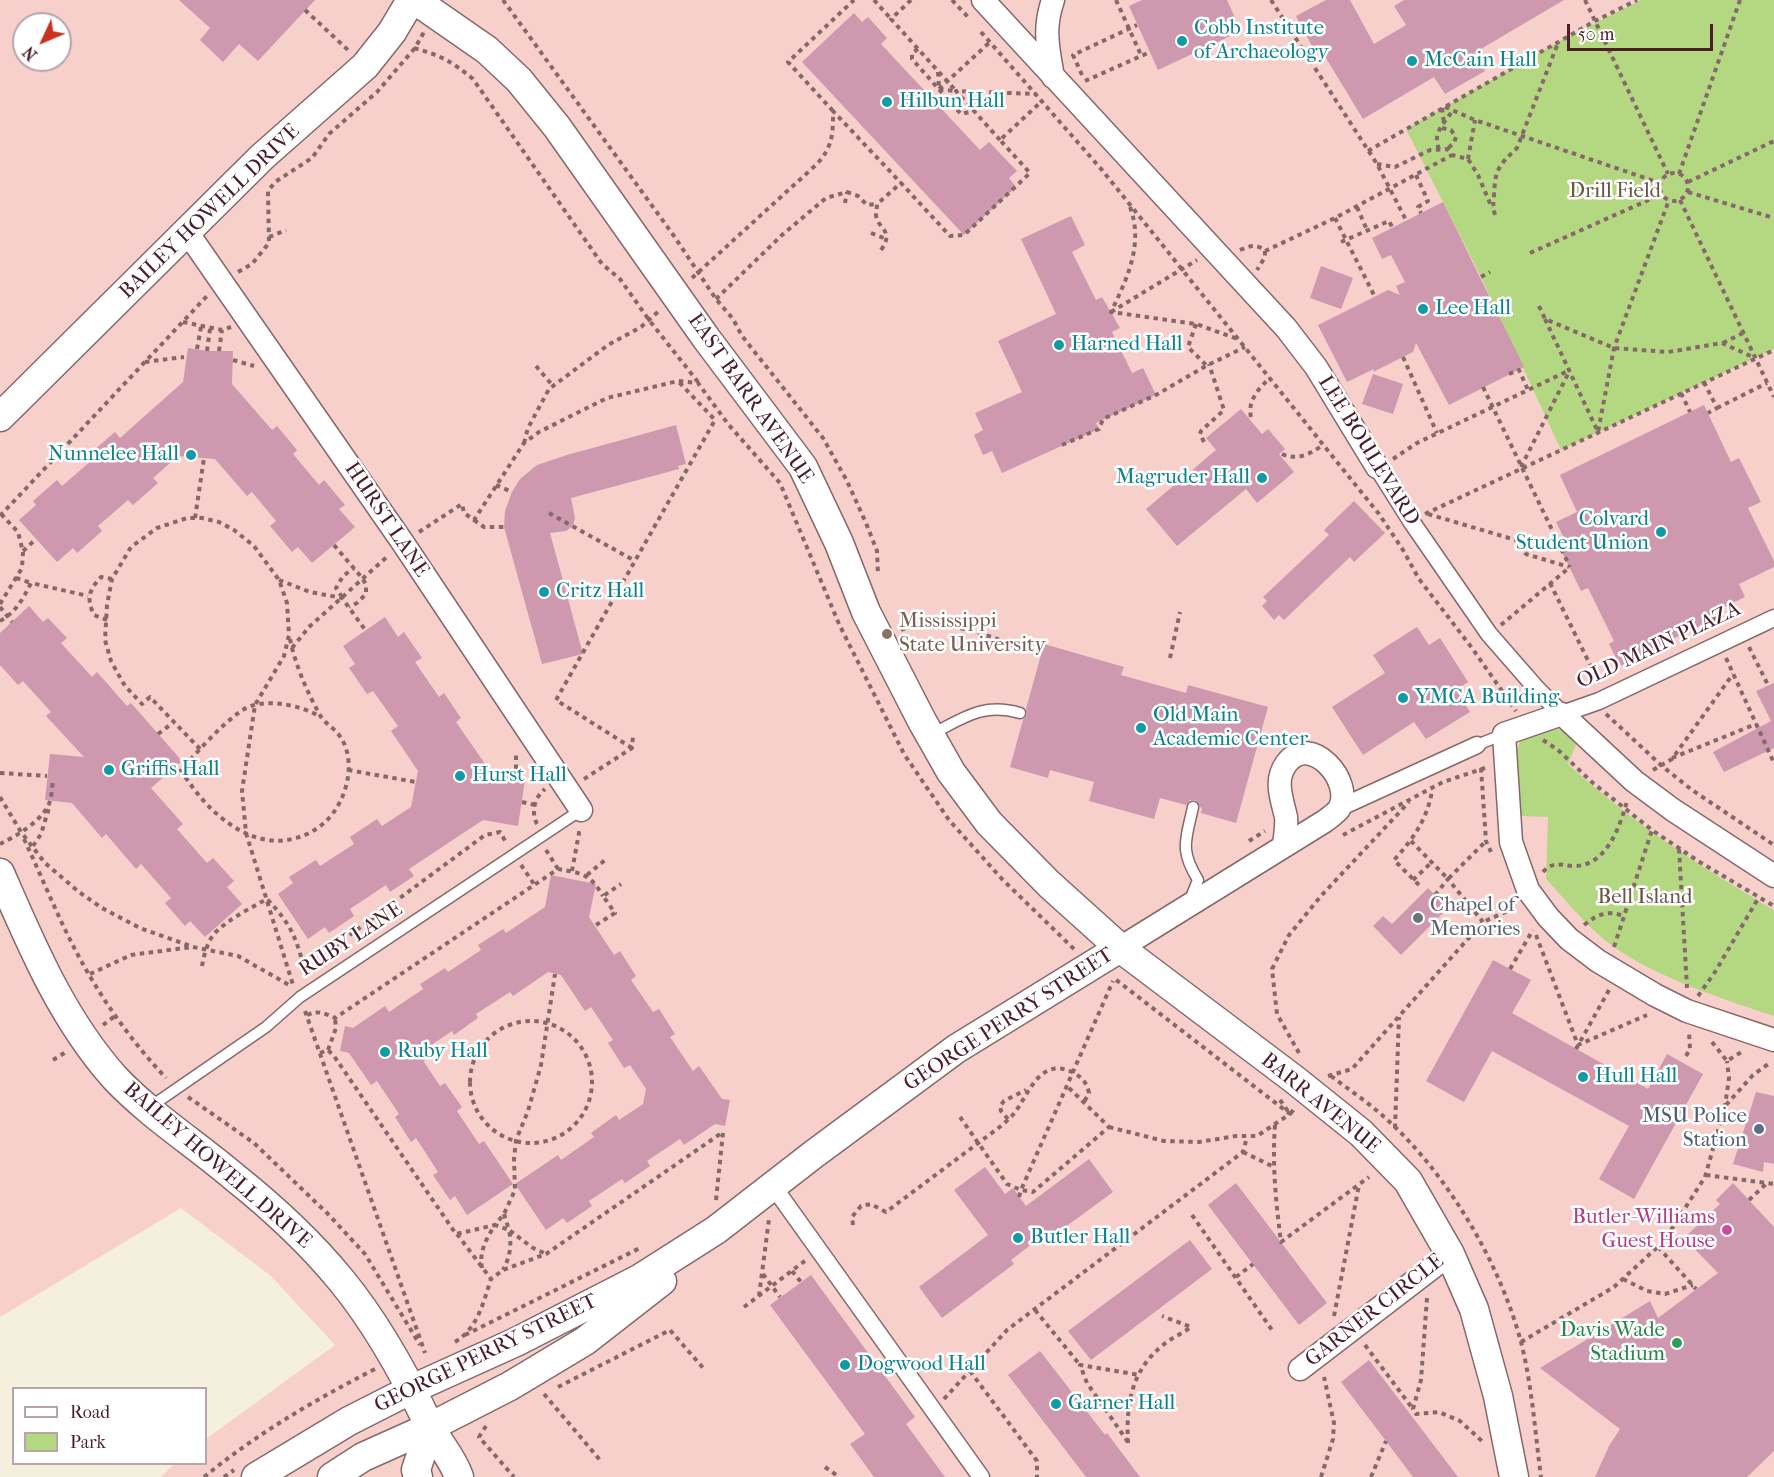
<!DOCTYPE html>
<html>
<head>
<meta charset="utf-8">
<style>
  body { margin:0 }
  #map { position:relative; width:1774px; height:1477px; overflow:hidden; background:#f5efde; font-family:"IM FELL French Canon",serif }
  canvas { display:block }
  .legend { position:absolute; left:12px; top:1387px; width:195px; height:78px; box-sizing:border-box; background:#fff; border:2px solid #b7a5aa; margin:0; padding:8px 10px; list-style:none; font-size:18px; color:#4a1f2b }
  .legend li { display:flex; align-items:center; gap:12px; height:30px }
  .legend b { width:30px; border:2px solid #b7a5aa }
  .north { position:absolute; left:12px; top:12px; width:60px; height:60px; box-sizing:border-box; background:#fff; border:2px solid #b7a5aa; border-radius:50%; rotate:226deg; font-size:16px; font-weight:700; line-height:24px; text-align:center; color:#4a1f2b }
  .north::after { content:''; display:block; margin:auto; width:21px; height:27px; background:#c8321e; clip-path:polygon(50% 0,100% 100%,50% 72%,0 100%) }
  .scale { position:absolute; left:1567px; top:24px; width:146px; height:27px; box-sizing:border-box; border:3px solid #4a1f2b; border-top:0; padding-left:8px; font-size:18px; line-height:21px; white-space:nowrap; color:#4a1f2b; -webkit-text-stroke:4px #fff; paint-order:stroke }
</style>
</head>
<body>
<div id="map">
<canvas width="1774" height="1477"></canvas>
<ul class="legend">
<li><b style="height:8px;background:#fff"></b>Road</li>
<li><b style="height:16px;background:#b4d881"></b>Park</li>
</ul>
<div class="north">N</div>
<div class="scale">50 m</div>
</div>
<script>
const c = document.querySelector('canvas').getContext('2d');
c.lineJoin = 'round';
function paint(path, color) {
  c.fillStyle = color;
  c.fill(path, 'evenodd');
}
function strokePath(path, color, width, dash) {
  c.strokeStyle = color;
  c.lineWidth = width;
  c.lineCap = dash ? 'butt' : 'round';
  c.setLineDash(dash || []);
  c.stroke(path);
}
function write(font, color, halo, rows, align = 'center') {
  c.font = font + ' "IM FELL French Canon",serif';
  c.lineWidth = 5;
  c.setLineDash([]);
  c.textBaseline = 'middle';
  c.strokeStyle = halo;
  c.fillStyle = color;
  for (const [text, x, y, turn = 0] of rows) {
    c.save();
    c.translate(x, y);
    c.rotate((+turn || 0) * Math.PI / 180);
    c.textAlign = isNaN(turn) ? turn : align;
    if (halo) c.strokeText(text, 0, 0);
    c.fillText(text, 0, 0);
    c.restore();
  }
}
const built = new Path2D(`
  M0 0H1774V1477H161L174 1464H206V1439L335 1345 271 1276 181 1208 0 1317ZM24 24H60V60H24Z`);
const green = new Path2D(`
  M1641 0H1774V349L1561 450 1481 277 1406 129 1558 42Z
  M1552 727C1562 730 1571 734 1576 745L1568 764C1631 822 1701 867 1774 910V1016C1723 999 1658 978 1614 947 1588 929 1568 902 1546 879L1548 817 1520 816 1517 751 1521 739Z`);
const building = new Path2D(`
  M179 0H315L258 61 239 44 223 62 200 40 210 28Z
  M1142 0H1227L1241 31 1158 70 1129 6Z
  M1326 0H1350L1374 44 1406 25 1394 6 1404 0H1564L1474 53 1485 71 1445 94 1434 77 1363 119 1318 45 1313 48 1296 16Z
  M854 13 862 22 868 17 887 38 881 44 980 150 989 142 1017 171 1009 178 1016 187 964 235 802 62Z
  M1443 202 1524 367 1449 405 1416 343 1413 352 1373 372 1374 369 1347 382 1318 325 1388 290 1400 295 1396 286 1405 282 1391 255 1382 259 1372 238Z
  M1071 216 1085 245 1072 252 1096 300 1102 297 1120 328 1112 332 1132 373 1143 368 1156 395 1096 423 1099 429 1002 473 992 451 983 455 974 435 983 430 975 413 1022 392 998 341 1056 314 1021 239Z
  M1321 266 1353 278 1341 309 1310 298Z
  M188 348 207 351H233L232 384 272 430 277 426 297 450 293 454 319 485 324 480 345 505 339 509 355 527 312 563 298 547 292 552 270 526 276 521 252 492 247 496 215 459 178 456 153 478 158 483 133 505 128 500 98 526 102 531 77 553 73 548 57 562 19 520 36 505 33 501 57 480 62 486 92 460 87 456 115 432 120 438 183 382Z
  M1373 374 1403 384 1393 414 1362 404Z
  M1704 405 1731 462 1739 458 1761 502 1748 508 1774 561V567L1739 584 1745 597 1705 616 1708 622 1646 652 1647 654 1620 666 1609 644 1614 641 1588 588 1581 591 1559 546 1566 542 1556 522 1577 512 1560 475Z
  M1241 409 1262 434 1268 429 1285 449 1279 454 1294 472 1257 503 1246 489 1177 546 1146 509 1216 450 1206 438Z
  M676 425 686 464 678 466 679 469 571 498 575 518 573 526 566 531 550 533 583 654 542 664 504 527 505 511 512 492 520 479 537 465 567 455Z
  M1354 501 1385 533 1354 562 1350 557 1284 620 1279 615 1274 620 1262 606 1267 601 1263 597 1329 535 1324 530Z
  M29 606 43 622 48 618 67 638 61 643 92 677 97 672 127 706 131 703 182 761 151 788 183 824 177 829 207 863 213 858 234 881 227 887 242 904 205 937 190 921 185 926 165 903 171 898 141 864 136 869 106 834 102 838 72 803 45 800 50 754 84 757 46 716 51 712 23 681 18 685 0 665V633Z
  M385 617 398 637 404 632 422 658 415 662 439 697 444 693 461 718 456 722 492 774 525 780 518 826 483 820 409 869 414 876 390 892 386 885 350 909 354 916 329 933 325 927 308 939 278 894 293 883 289 877 316 860 320 866 354 844 350 837 377 819 382 826 411 807 418 771 391 731 398 726 373 691 367 694 349 668 355 664 343 646Z
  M1417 627 1429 645 1440 638 1468 682 1456 690 1470 712 1426 739 1414 722 1363 755 1332 707 1385 673 1373 655Z
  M1044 644 1124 667 1121 675 1186 693 1188 685 1268 707 1236 823 1201 813 1202 809 1195 800H1190L1186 805 1160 798 1154 819 1089 801 1094 782 1050 770 1048 778 1010 767 1023 720 1027 715 1026 709Z
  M1774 683V748L1724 772 1713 752 1771 721 1756 691Z
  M551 875 596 884 589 917 614 955 620 951 636 976 631 980 653 1012 659 1009 675 1034 670 1037 693 1071 699 1066 722 1099 730 1100 725 1126 715 1124 684 1145 680 1139 647 1161 650 1166 625 1183 622 1179 589 1201 592 1206 567 1223 563 1218 546 1230 515 1184 558 1155 561 1160 594 1137 591 1133 616 1115 619 1120 643 1104 646 1089 630 1065 624 1068 608 1043 613 1040 591 1007 585 1011 561 975 548 972 513 996 510 992 476 1014 478 1018 454 1035 452 1031 427 1048 424 1062 440 1086 445 1083 462 1107 457 1111 479 1144 484 1141 513 1184 467 1215 455 1196 450 1200 433 1175 438 1172 416 1138 411 1142 395 1117 399 1114 377 1081 371 1085 349 1053 340 1051 345 1026 353 1028 385 1006 389 1012 423 989 420 984 445 968 448 972 481 950 478 945 503 929 506 933 545 907Z
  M1428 888 1448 908 1401 955 1373 926 1383 916 1392 924Z
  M1493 960 1531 980 1512 1013 1648 1089 1667 1054 1703 1074 1634 1199 1599 1179 1629 1126 1492 1051 1464 1102 1426 1081Z
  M1756 1092 1774 1096V1164L1764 1162 1763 1172 1733 1164Z
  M1089 1159 1113 1192 1041 1245 1037 1240 1011 1260 1014 1264 942 1318 919 1287 988 1235 954 1190 985 1167 1005 1194 1013 1188 1026 1206Z
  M1236 1183 1327 1303 1299 1325 1208 1205Z
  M1733 1183 1774 1227V1451L1747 1477H1595L1609 1446 1620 1429 1540 1368 1650 1301 1658 1318 1718 1273 1684 1238 1720 1204 1716 1200Z
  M1190 1240 1212 1269 1091 1360 1068 1331Z
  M811 1275 915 1417 906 1424 945 1477H874L850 1444 865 1434 770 1305Z
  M1040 1351 1105 1435 1107 1433 1140 1477H1086L1008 1375Z
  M1369 1360 1458 1477H1413L1386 1441 1341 1382Z`);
const path = new Path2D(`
  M503 0 674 236 716 299 733 319 742 336 823 438 847 481 866 523 877 551 878 575
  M874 0 891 19
  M911 0 891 19 956 91
  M952 0 968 17
  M1116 0 1141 55
  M1271 0 1377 164 1406 220
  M1585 0 1668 174
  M305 10 348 50
  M981 32 1102 170 1379 514 1403 550 1419 579 1472 648 1516 711
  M414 48C442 56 451 61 473 79L602 264 620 279 649 320 698 382
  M918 49 912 53V59L961 114 974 111
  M938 72 939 88
  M1082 75 1073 55 1137 25
  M1085 81 1150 52
  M939 89 990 42
  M939 89 955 91
  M1445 107 1475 120 1660 183
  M1442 108 1444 123
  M833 111 788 62 854 0
  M1442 128 1451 130 1456 137 1454 143 1447 149
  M1000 140 956 91 1036 94
  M1439 149C1432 133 1444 124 1453 110
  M1368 151 1595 21 1637 0
  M1468 159 1475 120
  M1377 164 1395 167 1430 150 1447 149 1452 155 1468 159 1478 175 1492 208
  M1660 187a14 14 0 1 1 28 0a14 14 0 1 1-28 0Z
  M1679 174 1740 0
  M1416 175 1428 201 1418 207 1421 213
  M1688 182 1774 141
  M1688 192 1774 218
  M1680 200 1774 397
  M845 203 847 192
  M1130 207C1144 244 1127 279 1111 312L1196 324 1238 339
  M1357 207 1367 230
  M1495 215C1493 208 1493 203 1494 196 1495 170 1498 166 1517 148L1558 43
  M1335 218 1375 297
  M871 233 886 239
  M269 237 286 230
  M1341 242 1389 221 1392 227
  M881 250C895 230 878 230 876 215 876 211 877 208 877 204L901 183 950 236 964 235 1030 173 1000 140 1042 101
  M1240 250C1250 246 1256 243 1265 251V257L1257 270
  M1265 251 1335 218 1452 155
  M1530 253 1662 194
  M238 272 252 264 269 243 268 191 275 182 312 158 329 134 377 92 415 48 424 32
  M1481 277 1490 272
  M692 278 817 164C833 146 833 134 833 111L901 183
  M716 299 782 235 826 198 847 192 858 196 867 205 877 204
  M1539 306 1545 319 1614 348 1668 352 1722 343 1755 358
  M1111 312 1197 260
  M1545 319 1598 432 1614 348 1669 200
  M183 322 222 330 231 327
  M1196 324 1188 347 1206 365
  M1723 343 1743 333
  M197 349 201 327
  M207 351 210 329
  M219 351 222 330
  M1403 357 1437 433
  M233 360 254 366
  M145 362 184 357
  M536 366 553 386
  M1509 374 1519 370 1528 390
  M1704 382 1717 408 1708 413
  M1483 387 1570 567
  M1681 393 1690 412
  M1717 408 1767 383
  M1251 417C1247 401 1259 388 1270 378
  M1204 442 1200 434 1201 431 1224 410 1209 364
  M524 443 528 428 549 389 608 345 641 327 659 311
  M1062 445 1099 429 1103 419 1156 395 1206 366 1245 347
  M1282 454C1298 461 1310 454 1323 445
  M1393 459 1417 443 1570 370
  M1521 467 1569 372
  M496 485 512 492
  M549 513 635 561
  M1425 514 1774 350
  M1428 514 1519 541 1526 554 1569 567
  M0 516 207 296
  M195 518 204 458
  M474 520 484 527H504
  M419 532 462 504 464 513 474 520 524 443 539 432 607 398 678 381 698 383 728 424 780 483 839 624 904 754 949 820 1002 879 1074 949
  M334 545 363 579 366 585V594L357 603 349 607
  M23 551 36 539
  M16 578 31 583
  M279 580 310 592 342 598 366 631
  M1550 583 1599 683
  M342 597 336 588 343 576 354 568
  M0 604 22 568 23 552 18 532 1 514
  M0 607 12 622
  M1705 616H1713L1718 626
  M107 620 94 615C86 598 89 590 101 577L112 579
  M0 621C16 612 23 599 31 583L88 596
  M1501 625 1570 567
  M901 630 929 619 992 637 1028 651
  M290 639C295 664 307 692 320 715 324 723 333 727 339 735 358 760 347 802 325 822 310 836 288 843 267 840 229 833 200 801 181 770 199 750 219 727 241 711 263 696 300 705 321 717
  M1749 647 1768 685
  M292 648 309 627 389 555
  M1170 658 1180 612
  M1726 658 1774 763
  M1606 714 1662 766 1692 790 1774 845
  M158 734 174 722
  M1543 740 1558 750 1593 783 1652 830 1698 861 1774 906
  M632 748 556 700 715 420 678 381
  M200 749 150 697 142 704 125 686 117 672 111 661 105 640 107 605 112 579 131 547 157 528 187 518H202L219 522 234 530 254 546 279 580 287 603 289 635 284 656 255 705 242 791 246 833 293 985
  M1672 758 1756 724
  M1481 768 1486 841 1491 852
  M348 770 416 782
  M1653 770 1672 759 1733 674
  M0 773 47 776
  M516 778V751
  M584 779 632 748 633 737
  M0 797 21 832 45 863 79 892 102 908 140 928 193 947 238 956 291 986
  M522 802 535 805
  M537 824C531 812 534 798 545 789
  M1343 835 1443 782 1488 767
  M24 839C42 877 58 918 78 955 102 1000 132 1042 166 1078
  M1249 841 1265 831
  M1411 841 1448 879 1486 841
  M0 844C16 836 39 823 48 806 52 799 52 787 53 779
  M33 846 41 834 49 808
  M1679 849 1687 988
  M546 850 558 869
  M521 865 534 884
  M572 871 579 833H574
  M1543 872C1553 861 1560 865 1573 866 1606 867 1620 827 1627 801
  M587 875 605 860
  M1413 880 1432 862
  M1419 885 1394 860C1413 839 1427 820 1432 791
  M1435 895 1448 879 1483 922
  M596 925 615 913 603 896 621 884
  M1584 925C1598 914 1607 910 1624 916
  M1536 935 1578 1045 1647 1015
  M1614 947 1652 830
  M202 966C204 955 207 943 214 934 228 919 249 909 267 899 293 926 297 940 306 976
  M317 966 339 943 485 835 500 832 507 844
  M1510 969 1533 930
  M90 974 131 955 192 947
  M1698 996 1715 972 1759 897
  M305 1011 425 1353
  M307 1015C318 1010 324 1013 335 1018L558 869C582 873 590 874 603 896
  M470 1082a61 61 0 1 1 122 0a61 61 0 1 1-122 0Z
  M103 1025 115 1016
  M1712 1042 1727 1061 1743 1051
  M1576 1049 1609 990
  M328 1050 336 1028 335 1018
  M320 1053 328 1050 334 1056 456 1234 495 1225 504 1214 515 1190 514 1159 516 1140 528 1111 541 1065 555 974
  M1299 1053 1277 1014 1272 969 1289 935 1321 896 1409 802
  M1686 1056 1690 1049 1689 1032
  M53 1060 66 1052
  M1328 1076 1352 1069 1483 922 1517 907
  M1331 1076C1348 1089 1366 1101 1382 1115 1445 1170 1499 1260 1521 1342 1532 1385 1535 1432 1541 1477
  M188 1097 254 1143 328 1214 365 1254 420 1345
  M1280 1100 1290 1114 1295 1108
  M1726 1105 1753 1075 1771 1062
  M960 1117 1007 1184 1021 1190 1113 981
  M1008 1119 1001 1111 1000 1106 1004 1101 1026 1090
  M1275 1125C1272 1165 1276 1203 1281 1242L1369 1177
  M1109 1127 1164 1141 1199 1142 1236 1136H1257L1290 1114 1115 979
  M1395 1128 1399 1017
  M1243 1152 1274 1167
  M1706 1175 1774 1184
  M1019 1197 1021 1190 1033 1192 1109 1127 1066 1085
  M716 1200 723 1133
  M1749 1200 1766 1184
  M504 1214 509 1230 533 1248 546 1254
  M1192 1215 1272 1330
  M853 1225 852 1217 861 1206 871 1204 886 1212 1001 1126C1004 1123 1008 1120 1011 1117 1028 1099 1037 1056 1072 1072 1082 1077 1087 1083 1089 1093L1084 1102
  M457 1234 491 1279 503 1270 546 1254 723 1132
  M1658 1247 1696 1289
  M482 1268C479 1252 486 1239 495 1225L509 1230C512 1245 510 1257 503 1270
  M792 1271 801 1282
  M763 1274 780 1297
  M1236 1277 1253 1264
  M1623 1279 1647 1291 1665 1294 1693 1285
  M759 1296 769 1219
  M1427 1298 1421 1380 1413 1409 1416 1414 1439 1412 1460 1421 1484 1443
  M744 1307 806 1260
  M1035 1310 1080 1365
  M1334 1316 1359 1185
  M465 1335 640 1248
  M455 1342C478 1328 483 1303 491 1279
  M1521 1342 1614 1287 1664 1241 1705 1177 1725 1106 1729 1078 1727 1061
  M1365 1345 1413 1409
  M970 1371 1037 1461V1477
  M558 1387 670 1330 704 1369
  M544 1394 600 1460
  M944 1399 1007 1330 1243 1152 1247 1137
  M486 1426 479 1437 514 1477
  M1128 1442 1087 1383 1080 1365 1139 1375
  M1128 1443C1126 1404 1131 1371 1163 1345 1171 1338 1182 1334 1191 1327L1162 1316
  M825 1467 839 1477
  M204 1477C258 1433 313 1401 375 1369
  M224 1477 234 1470
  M1321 1477 1333 1439 1334 1423 1324 1377
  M1371 1477 1386 1441`);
const service = new Path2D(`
  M930 735C962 719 982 702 1020 713
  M1477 745 1504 734
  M1190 900 1198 880C1179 849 1186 840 1193 807
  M150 1107 266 1027 300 997 581 810`);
const pedestrian = new Path2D(`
  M1377 467 1411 521 1489 634 1537 689 1562 714 1599 701 1774 618
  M1339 808 1477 745
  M773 1186 981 1477`);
const minor = new Path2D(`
  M983 0 1286 328 1316 367 1377 467
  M1053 0C1043 29 1048 48 1053 77
  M187 232 403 543 581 810
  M1774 876 1673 810 1634 781 1562 714 1504 734 1511 842 1528 890 1548 917 1569 939 1598 961 1655 995 1687 1011 1774 1040
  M1120 948 1325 821C1329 818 1336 813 1339 809 1355 782 1310 731 1286 764 1274 781 1282 799 1286 817 1287 826 1285 836 1284 845
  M1300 1369 1450 1254`);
const tertiary = new Path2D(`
  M415 0 487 50 519 80 557 127 706 338 803 467 839 543 866 612 922 721 951 772 989 823 1049 884 1120 948 1295 1080 1361 1133 1408 1181 1450 1254 1474 1309 1498 1396 1514 1477
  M0 417 262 157 365 66 392 32 411 0
  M0 873C31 944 62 1019 115 1078 150 1115 194 1143 233 1176 272 1207 309 1241 341 1280 374 1320 405 1375 428 1423 437 1442 452 1456 459 1477
  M256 1477 349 1421 412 1389 516 1342 639 1279 716 1230 814 1154 956 1049 1120 948
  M332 1477 363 1457 430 1427 510 1386 585 1341 662 1281
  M418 1477 416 1470 430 1427`);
const markers = [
  [1182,41,6,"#0f9aa8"],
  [1412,61,6,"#0f9aa8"],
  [887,102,6,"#0f9aa8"],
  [1423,309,6,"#0f9aa8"],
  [1059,345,6,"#0f9aa8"],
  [191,455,6,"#0f9aa8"],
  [1262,478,6,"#0f9aa8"],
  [1661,532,6,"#0f9aa8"],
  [544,592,6,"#0f9aa8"],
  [887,634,6,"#8d6e63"],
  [1403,698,6,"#0f9aa8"],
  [1141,728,6,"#0f9aa8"],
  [109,770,6,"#0f9aa8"],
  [460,776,6,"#0f9aa8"],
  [1418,918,6,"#6b7280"],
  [385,1052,6,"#0f9aa8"],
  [1583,1077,6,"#0f9aa8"],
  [1759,1129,6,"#5c6f8a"],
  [1727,1230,6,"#d1479c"],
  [1018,1238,6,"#0f9aa8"],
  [1677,1343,6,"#2e9e5b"],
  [845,1365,6,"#0f9aa8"],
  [1056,1404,6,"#0f9aa8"]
];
const cultureNames = [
  ["Cobb Institute",1194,29],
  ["of Archaeology",1194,53],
  ["McCain Hall",1424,61],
  ["Hilbun Hall",899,102],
  ["Lee Hall",1435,309],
  ["Harned Hall",1071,345],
  ["Nunnelee Hall",179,455,"right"],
  ["Magruder Hall",1250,478,"right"],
  ["Colvard",1649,520,"right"],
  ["Student Union",1649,544,"right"],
  ["Critz Hall",556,592],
  ["YMCA Building",1415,698],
  ["Old Main",1153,716],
  ["Academic Center",1153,740],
  ["Griffis Hall",121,770],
  ["Hurst Hall",472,776],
  ["Ruby Hall",397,1052],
  ["Hull Hall",1595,1077],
  ["Butler Hall",1030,1238],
  ["Dogwood Hall",857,1365],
  ["Garner Hall",1068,1404]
];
const parkNames = [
  ["Drill Field",1615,192],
  ["Bell Island",1645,898]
];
const streetNames = [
  ["BAILEY HOWELL DRIVE",210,212,-44],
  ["EAST BARR AVENUE",750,399,55],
  ["LEE BOULEVARD",1368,451,58],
  ["HURST LANE",386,520,56],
  ["OLD MAIN PLAZA",1659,646,-25],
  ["RUBY LANE",351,940,-33],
  ["GEORGE PERRY STREET",1009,1020,-33],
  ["BARR AVENUE",1320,1104,39],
  ["BAILEY HOWELL DRIVE",217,1166,41],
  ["GARNER CIRCLE",1375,1311,-38],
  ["GEORGE PERRY STREET",486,1354,-26]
];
const educationNames = [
  ["Mississippi",899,622],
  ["State University",899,646]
];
const worshipNames = [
  ["Chapel of",1430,906],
  ["Memories",1430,930]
];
const serviceNames = [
  ["MSU Police",1747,1117],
  ["Station",1747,1141]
];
const hotelNames = [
  ["Butler-Williams",1715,1218],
  ["Guest House",1715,1242]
];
const leisureNames = [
  ["Davis Wade",1665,1331],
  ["Stadium",1665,1355]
];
paint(built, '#f7d0cb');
paint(green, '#b4d881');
paint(building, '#ce98af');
strokePath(service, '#86686a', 13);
strokePath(pedestrian, '#86686a', 19);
strokePath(minor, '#86686a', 25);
strokePath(tertiary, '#86686a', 31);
strokePath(path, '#86686a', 4, [4.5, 4.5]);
strokePath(service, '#fff', 10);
strokePath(pedestrian, '#fff', 16);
strokePath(minor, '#fff', 22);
strokePath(tertiary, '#fff', 28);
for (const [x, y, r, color] of markers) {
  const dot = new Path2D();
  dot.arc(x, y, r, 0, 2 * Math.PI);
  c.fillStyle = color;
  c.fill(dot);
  strokePath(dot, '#fff', 2);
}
write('21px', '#0d838f', '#fff', cultureNames, 'left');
write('21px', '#6a5645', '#fff', parkNames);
write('21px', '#4a1f2b', '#fff', streetNames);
write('21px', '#785e54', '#fff', educationNames, 'left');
write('21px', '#5b616d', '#fff', worshipNames, 'left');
write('21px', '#4e5e75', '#fff', serviceNames, 'right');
write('21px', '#b23c85', '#fff', hotelNames, 'right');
write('21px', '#27864d', '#fff', leisureNames, 'right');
</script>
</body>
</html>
